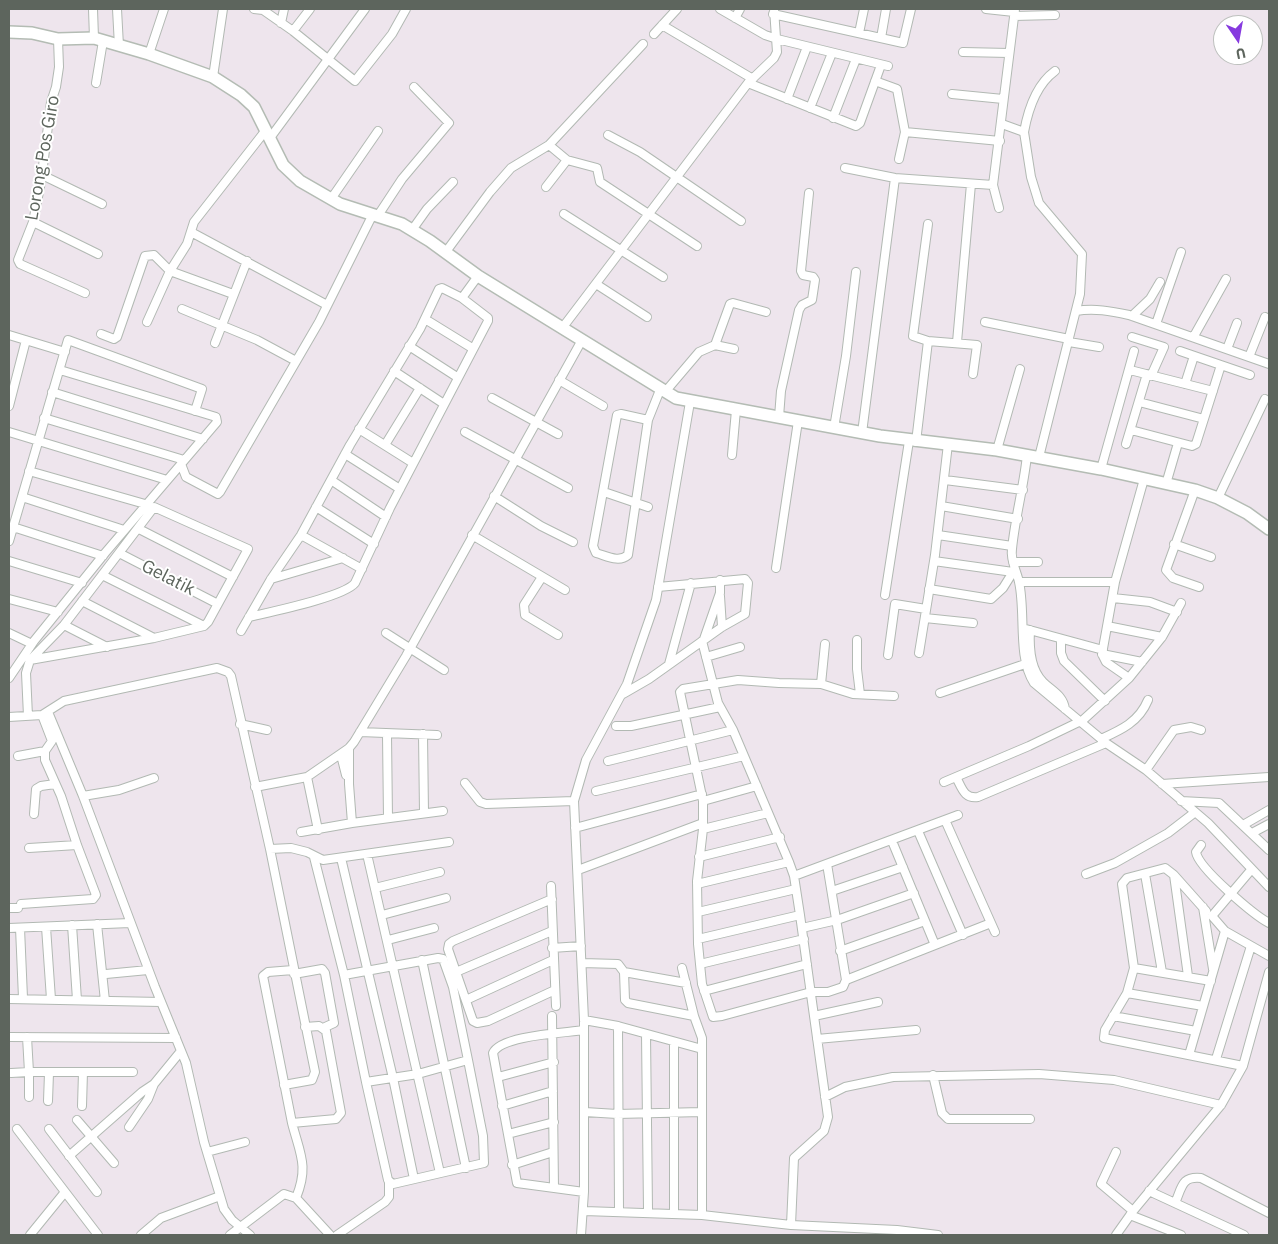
<!DOCTYPE html>
<html>
<head>
<meta charset="utf-8">
<style>
  body { margin:0 }
  #map { position:relative; width:1278px; height:1244px; overflow:hidden; background:#eee5ed; font-family:"IBM Plex Sans",sans-serif }
  canvas { display:block }
  .frame { position:absolute; inset:0; border:10px solid #5d655d; pointer-events:none }
  .north { position:absolute; left:1213px; top:15px; width:50px; height:50px; box-sizing:border-box; background:#fff; border:1px solid #bec1be; border-radius:50%; rotate:168deg; font-size:14px; font-weight:700; line-height:20px; text-align:center; color:#5d655d }
  .north::after { content:''; display:block; margin:auto; width:18px; height:22px; background:#863adf; clip-path:polygon(50% 0,100% 100%,50% 72%,0 100%) }
</style>
</head>
<body>
<div id="map">
<canvas width="1278" height="1244"></canvas>
<div class="frame"></div>
<div class="north">U</div>
</div>
<script>
const c = document.querySelector('canvas').getContext('2d');
c.lineJoin = 'round';
function strokePath(path, color, width, dash) {
  c.strokeStyle = color;
  c.lineWidth = width;
  c.lineCap = dash ? 'butt' : 'round';
  c.setLineDash(dash || []);
  c.stroke(path);
}
function write(font, color, halo, rows, align = 'center') {
  c.font = font + ' "IBM Plex Sans",sans-serif';
  c.lineWidth = 4;
  c.setLineDash([]);
  c.textBaseline = 'middle';
  c.strokeStyle = halo;
  c.fillStyle = color;
  for (const [text, x, y, turn = 0] of rows) {
    c.save();
    c.translate(x, y);
    c.rotate((+turn || 0) * Math.PI / 180);
    c.textAlign = isNaN(turn) ? turn : align;
    if (halo) c.strokeText(text, 0, 0);
    c.fillText(text, 0, 0);
    c.restore();
  }
}
const minor = new Path2D(`
  M93 9 94 38
  M117 9 119 46
  M254 9 263 10 293 31 355 81 392 34 406 9
  M720 9 765 35 777 39 888 66
  M986 9 1014 12
  M773 14 903 43 911 9
  M1014 16 1055 15
  M735 18 740 9
  M281 23 284 9
  M662 25 753 79
  M293 31 310 9
  M859 33 864 9
  M654 34 677 9
  M881 38 886 9
  M58 39 59 67 56 87 51 102 41 182 33 222 18 260 20 264 85 293
  M963 52 1009 53
  M149 54 164 9
  M213 77 223 9
  M875 81 897 89 905 132 1000 141
  M96 83 103 41
  M748 83 856 126 860 123 881 65
  M952 94 1003 99
  M787 99 807 47
  M810 108 832 53
  M833 118 856 59
  M1002 124 1024 132 1031 177 1039 203 1082 254 1080 294 1039 457
  M1024 132C1028 110 1037 84 1055 71
  M608 135 640 152 741 221
  M270 138 365 9
  M549 145 567 160 597 168 600 182 697 246
  M899 159 905 132
  M845 168 895 178 993 185
  M42 175 102 204
  M546 187 567 160
  M331 199 378 131
  M999 208 993 185 1015 9
  M564 214 663 277
  M377 217 402 179 449 123 414 87
  M33 222 98 254
  M928 224 913 336 928 341 977 345 973 374
  M412 230 427 209 453 182
  M191 232 327 305
  M445 253 490 192 511 168 549 145 643 44
  M596 284 647 317
  M462 298 478 276
  M182 309 257 340 296 361
  M1076 311C1094 308 1111 311 1129 315L1269 364
  M1132 316 1150 299 1160 282
  M425 319 472 348
  M147 322 170 271 187 244 194 222 266 130
  M985 322 1069 339
  M1156 324 1181 252
  M563 327 748 83 774 58 777 52 774 9
  M101 334 114 339 117 337 145 256 154 255 170 271 233 294
  M9 335 65 352
  M1194 336 1226 279
  M1132 337 1164 347 1151 376
  M957 342 971 184
  M1069 342 1099 347
  M215 343 247 261
  M715 345 730 304 733 303 766 312
  M409 346 457 377
  M1227 349 1237 323
  M1180 351 1250 375
  M1249 357 1265 317
  M1130 370 1213 391
  M394 371 444 404
  M559 380 603 406
  M1185 384 1194 356
  M52 392 203 439
  M665 392 699 352 715 345 734 349
  M492 398 558 434
  M1139 402 1204 419
  M9 406 26 340
  M779 417 781 391 799 310 802 305 812 300 815 280 813 277 803 275 801 271 809 193
  M44 418 184 460
  M648 420 621 414 617 415 593 546 596 553C607 556 619 563 628 555L648 420 660 390
  M834 428 846 356 856 272
  M359 429 413 463
  M1131 430 1192 446 1196 444 1221 365
  M9 432 167 480
  M465 432 568 488
  M862 433 895 178
  M916 442 928 341
  M1126 444 1147 374
  M385 445 420 388
  M997 450 1020 369
  M345 454 400 489
  M732 455 736 410
  M1027 455C1024 486 1015 517 1012 549 1010 560 1017 572 1019 582 1026 613 1017 657 1034 683L1106 743 1146 770 1208 823 1269 887
  M181 464 186 477 218 494 220 492 319 322 372 216
  M1101 469 1134 351
  M29 471 145 504
  M331 480 386 517
  M945 480 1023 490
  M1166 484 1178 443
  M1195 490 1166 570 1173 578 1199 587
  M604 492 648 507
  M494 496 541 526 573 542
  M22 497 124 530
  M1218 498 1265 399
  M941 506 1018 519
  M316 507 374 544
  M13 527 103 556
  M139 529 233 577
  M301 535 362 569
  M472 535 565 590
  M938 535 1012 546
  M9 541 68 340 202 389 195 411
  M1174 544 1211 557
  M119 553 218 604
  M9 561 82 583
  M934 561 1013 572
  M1013 562H1038
  M776 568 798 421
  M102 575 204 626
  M542 577 524 605 525 615 558 635
  M271 579 343 558
  M1019 582H1115
  M929 589 991 599 1003 588 1013 572H1016
  M885 595 909 441
  M720 596 722 627
  M1113 598 1150 602 1177 612
  M9 599 58 612
  M82 601 154 638
  M925 618 973 623
  M64 625 107 647
  M1107 626 1162 637
  M1026 629 1103 650
  M1030 630C1029 647 1030 669 1043 682 1052 691 1063 695 1065 709
  M241 631 271 579 301 535 350 445 420 329 439 289 442 288 462 298 488 318V321L390 508 355 583C344 597 270 612 249 617
  M9 633 32 644
  M386 633 444 670
  M704 639 720 593V580
  M1061 639V653L1064 661 1105 701
  M857 640V669L860 694
  M702 641 718 703 733 730 789 862 794 876 800 915 828 1117 824 1131 794 1158 791 1225
  M919 653 935 555 948 444
  M1102 654 1142 662
  M888 655 895 604 926 609
  M706 657 740 647
  M669 664 691 583
  M9 678 34 641 105 553 217 422 216 417 60 370
  M1129 678 1106 662 1102 654 1115 582 1144 479
  M821 684 825 644
  M940 693 1025 664
  M623 694 649 679 722 627 745 614 748 583 745 579 658 587
  M48 712 83 796 155 987 186 1063 204 1142 224 1209 232 1220 250 1235
  M28 716 26 673 30 660 64 625 154 507 248 549 208 622 204 626 154 638 30 660
  M9 717 42 715 64 701 217 668 228 672 231 676 270 849 315 1072 312 1080 284 1085
  M240 724 267 730
  M616 726H631L720 707
  M360 732 437 735
  M423 734 424 813
  M387 735 388 818
  M1101 739C1121 730 1139 722 1148 700
  M349 748V784L352 823
  M341 755 346 775
  M18 756 45 751
  M608 761 733 730
  M1146 770 1174 730 1191 727 1201 730
  M307 777 318 830
  M956 777C962 788 964 799 978 797L1106 743
  M944 782 1029 746 1083 720 1129 678 1162 637 1181 603
  M465 783 480 802 486 804 574 801
  M1162 784 1269 777
  M255 787 307 777 349 748 354 742 406 656 582 340
  M596 791 744 756
  M83 796 119 790 154 778
  M703 801 757 786
  M1181 801 1219 803 1269 850
  M34 814 36 789 41 786 55 784
  M945 820 995 932
  M1243 825 1269 810
  M575 828 702 794
  M703 829 768 813
  M918 831 963 935
  M301 832 352 823 443 811
  M1252 833 1269 824
  M1201 845 1196 852C1198 868 1254 915 1269 923
  M29 848 77 845
  M270 849 291 848 307 852 323 860 449 842
  M367 854 440 1173
  M314 857 344 975 366 1082 418 1074 468 1060 453 987 443 959 438 958 344 975
  M699 857 780 837
  M341 858 393 1078 414 1179
  M827 864 846 980 843 987 828 992H811L722 1016 713 1017 702 984 698 944 697 881 703 829V801L680 692 683 689 738 680 779 683 821 684 853 694 894 696
  M578 870 703 823
  M1251 870 1212 916 1225 931 1269 956
  M1086 874 1115 863 1168 833 1194 813
  M1145 874 1162 972
  M1174 875 1206 911
  M794 876 958 815
  M697 884 789 862
  M551 886 556 1006
  M375 888 440 872
  M832 891 903 867
  M552 899 453 941 449 944 448 949 473 1021 477 1023 488 1021 555 990
  M21 904 93 899 96 895 77 845 61 796 45 760V751L52 741 42 715
  M1203 907 1213 969
  M9 908H18
  M698 912 796 889
  M382 915 446 898
  M97 924 105 1001
  M72 925 77 1000
  M46 927 51 999
  M9 928 130 923
  M20 928 23 998
  M802 928 837 920 914 893
  M698 939 800 915
  M388 940 434 928
  M935 945 991 923
  M552 948 581 946
  M840 951 925 921
  M422 960 466 1168
  M582 963 618 964 624 972 625 1000 628 1003 694 1016 702 1038V1049
  M700 964 804 939
  M682 968 694 1016
  M1134 968 1122 884 1127 878 1165 868 1174 875 1188 976
  M456 972 552 931
  M624 972 686 983
  M106 974 148 970
  M294 974 322 969 325 973 334 1023 323 1028
  M846 980 935 945 892 841
  M1211 981 1134 968 1127 993 1105 1030 1104 1038 1243 1066 1269 972
  M704 991 807 964
  M1127 993 1203 1006
  M9 999 161 1002
  M466 1000 553 960
  M552 1016 554 1188
  M814 1016 878 1002
  M1113 1016 1196 1031
  M584 1020 618 1026 702 1049V1112L617 1114 585 1112
  M618 1026 619 1211
  M584 1030C566 1033 501 1035 493 1053L517 1183 584 1192
  M646 1034 648 1210
  M9 1037 176 1038
  M27 1037 29 1072H133
  M817 1039 916 1030
  M674 1042V1211
  M1189 1055 1225 931
  M1216 1059 1251 946
  M11 1073 29 1072V1097
  M933 1075 942 1113 948 1119H1030
  M498 1077 554 1062
  M366 1082 388 1180 393 1184 484 1163 483 1136 468 1060
  M825 1097 845 1087 893 1077 1039 1074 1114 1080 1221 1105
  M48 1101 49 1073
  M82 1106 83 1072
  M502 1106 553 1091
  M702 1112V1213
  M77 1120 114 1163
  M292 1123 263 976 268 972 293 970
  M129 1127 148 1099 154 1084
  M17 1129 98 1235
  M49 1129 97 1192
  M508 1134 554 1122
  M207 1152 245 1142
  M1116 1152 1101 1184 1133 1211
  M69 1156 142 1092 154 1084 181 1051
  M512 1165 553 1152
  M1149 1191 1244 1235
  M296 1198C309 1166 300 1154 292 1123L336 1119 341 1113 326 1031 319 1026 305 1027
  M1175 1203C1182 1188 1181 1176 1201 1178L1269 1213
  M584 1211 702 1215 791 1225 897 1230 938 1235
  M1130 1215 1181 1235
  M30 1235 65 1192
  M141 1235 161 1218 220 1196
  M230 1235 284 1194 296 1198 330 1235
  M337 1235 385 1202 389 1197V1183
  M581 1235 584 1192V1020L574 801 586 760 627 684 656 600 690 402
  M1116 1235 1133 1211 1221 1105 1243 1066`);
const secondary = new Path2D(`
  M9 32 32 33 58 39 94 38 149 54 213 77 241 95 254 107 283 165 300 181 340 204 402 224 430 241 478 276 676 398 880 436 997 450 1101 469 1195 490 1218 498 1247 513 1269 529`);
const streetNames = [
  ["Lorong Pos Giro",43,158,-80],
  ["Gelatik",168,578,27]
];
strokePath(minor, '#b2b9b3', 10);
strokePath(secondary, '#b4bcb4', 14);
strokePath(minor, '#fff', 8);
strokePath(secondary, '#fff', 11);
write('18px', '#5d655d', '#fff', streetNames);
</script>
</body>
</html>
